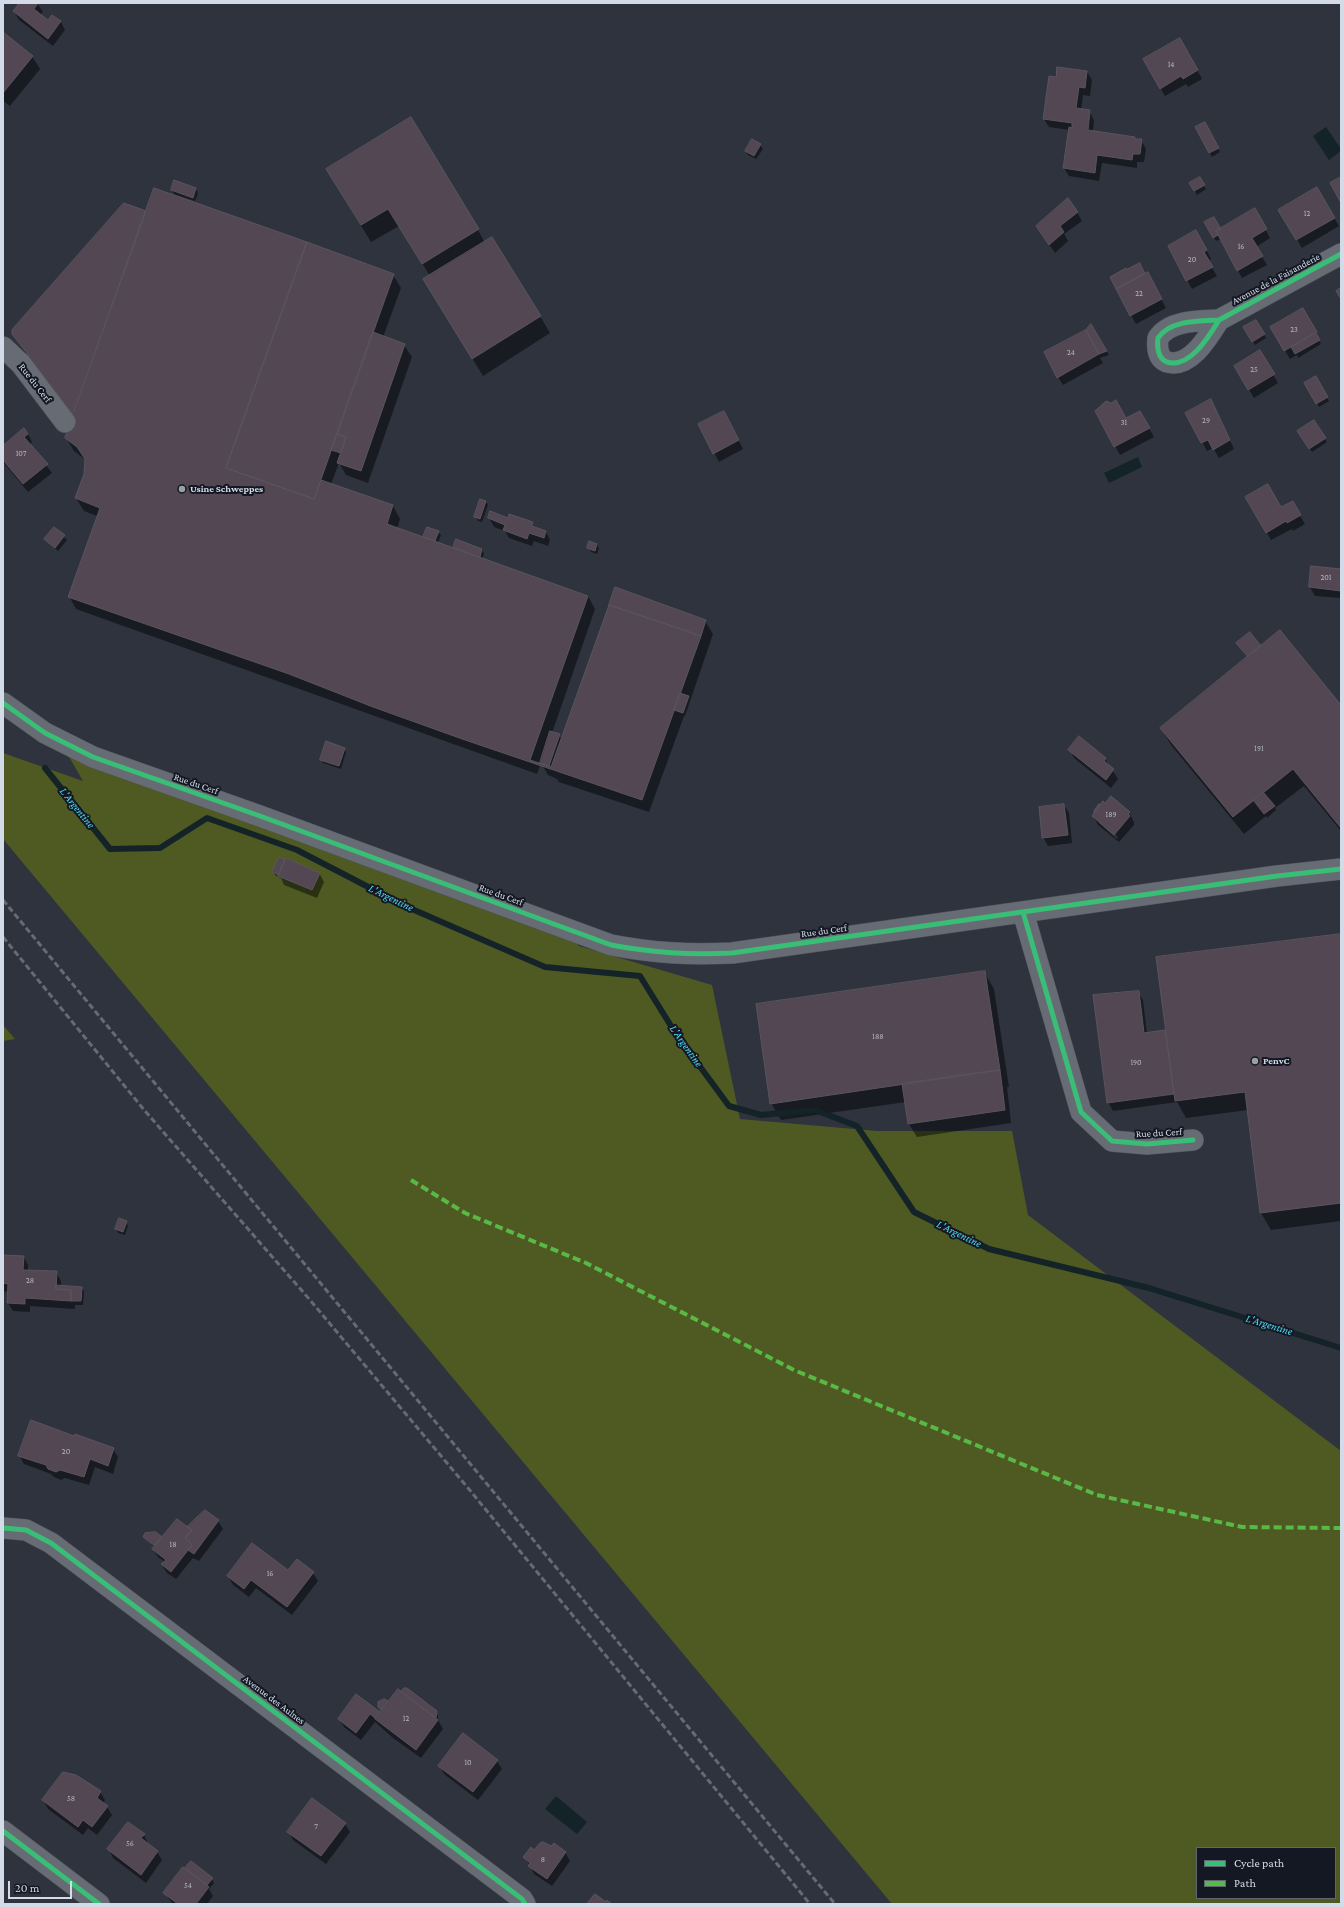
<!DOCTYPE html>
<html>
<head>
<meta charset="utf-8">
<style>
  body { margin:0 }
  #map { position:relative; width:1344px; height:1907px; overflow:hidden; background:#2e333e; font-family:"Crimson Pro",serif }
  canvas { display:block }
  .frame { position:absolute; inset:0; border:4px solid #d3dae8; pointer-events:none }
  .legend { position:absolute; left:1196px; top:1847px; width:140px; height:52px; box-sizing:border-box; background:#141822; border:1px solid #606671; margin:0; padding:5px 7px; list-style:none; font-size:12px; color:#d3dae8 }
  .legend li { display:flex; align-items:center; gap:8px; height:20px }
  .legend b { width:20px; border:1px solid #606671 }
  .scale { position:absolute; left:8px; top:1881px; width:64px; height:18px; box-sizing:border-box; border:2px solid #d3dae8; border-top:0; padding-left:5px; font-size:12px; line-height:14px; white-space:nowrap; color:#d3dae8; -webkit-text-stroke:3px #141822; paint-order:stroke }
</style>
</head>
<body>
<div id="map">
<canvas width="1344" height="1907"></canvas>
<div class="frame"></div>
<ul class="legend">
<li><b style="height:5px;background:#3abd76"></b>Cycle path</li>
<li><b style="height:5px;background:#58b947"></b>Path</li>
</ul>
<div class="scale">20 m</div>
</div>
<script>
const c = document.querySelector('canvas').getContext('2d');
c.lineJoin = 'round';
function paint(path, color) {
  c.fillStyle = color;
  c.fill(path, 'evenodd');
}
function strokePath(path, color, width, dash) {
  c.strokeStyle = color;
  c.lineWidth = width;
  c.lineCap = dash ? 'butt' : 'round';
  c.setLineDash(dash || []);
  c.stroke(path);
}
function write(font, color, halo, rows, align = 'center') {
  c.font = font + ' "Crimson Pro",serif';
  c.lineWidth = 4;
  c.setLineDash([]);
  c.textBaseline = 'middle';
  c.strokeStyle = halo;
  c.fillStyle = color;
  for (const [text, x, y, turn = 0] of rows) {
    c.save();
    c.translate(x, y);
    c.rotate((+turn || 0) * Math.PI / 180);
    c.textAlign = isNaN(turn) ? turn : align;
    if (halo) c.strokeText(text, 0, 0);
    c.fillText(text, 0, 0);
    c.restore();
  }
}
const green = new Path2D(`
  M3 753 83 781 68 755 570 937 579 946 712 985 740 1119 877 1131H1012L1028 1215 1341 1451V1904H892L3 839ZM1197 1848H1335V1898H1197Z
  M3 1025 15 1039 3 1041Z`);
const water = new Path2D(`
  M1326 127 1341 149V151L1329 160 1313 136Z
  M1138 457 1142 467 1109 483 1104 473Z
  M556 1796 587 1822 577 1834 545 1809Z`);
const shadow = new Path2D(`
  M16 3H37L43 12 40 15 48 21 53 16 61 22 65 30 53 46 19 20 14 11 18 7Z
  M3 33 32 56 40 69 10 106 3 101Z
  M1180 39 1202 79 1188 87 1186 84 1165 96 1144 60Z
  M1087 72 1092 80 1090 96 1083 95 1081 110 1089 111 1094 120 1093 132 1135 138 1136 140H1141L1146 149 1144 162H1137V168L1102 163 1099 181 1069 176 1064 168 1069 130 1049 127 1044 119 1057 78Z
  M1204 123 1220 152 1212 157 1196 128Z
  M760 145 763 149 756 159 748 155 746 151Z
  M1199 178 1206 189 1197 195 1190 183Z
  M337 186 478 230 485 243 540 316 550 333 483 376 434 296 430 276 399 226 371 242Z
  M196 189 198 193 195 201 174 194 172 190Z
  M1317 189 1339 226 1302 248 1280 210Z
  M1255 210 1270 238 1256 247 1267 265 1242 278 1221 239 1216 241 1205 223 1220 230Z
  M146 212 393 275 401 288 383 337 404 345 412 357 368 483 346 475 339 463 331 484 393 506 400 519 397 529 425 539 438 532 441 535 438 543 456 550H482L484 554 482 559 588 596 595 609 552 733 559 735 562 740 705 621 713 634 685 716H684L649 812 559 782 557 779 548 775 541 763 537 774 76 609 69 596 97 516 84 511 76 498 85 474 86 460 74 451 66 438 74 416 21 347 13 334Z
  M1077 212 1082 221 1064 234 1068 241 1055 253 1042 234Z
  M1201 239 1211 259 1208 261 1217 276 1192 289 1169 246Z
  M1145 275 1152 282 1166 308 1136 324 1131 315Z
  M1303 309 1321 344 1298 358 1297 355 1290 359 1272 328Z
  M1256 321 1266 338 1255 345 1245 327Z
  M1091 326 1109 355 1100 358 1103 363 1063 385 1058 377Z
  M1260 351 1278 383 1254 398 1235 366Z
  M1316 378 1329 401 1319 407 1305 383Z
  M1211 400 1234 449 1219 458 1213 448 1207 451 1187 414Z
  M1111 404 1126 420 1140 412 1154 437 1120 455 1096 411Z
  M729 421 743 449 719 462 699 425Z
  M28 434 32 442 30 444 52 473 28 492 3 462V447Z
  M1301 435 1325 439 1327 442 1312 452Z
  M1247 497 1281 508 1292 502 1305 524 1293 531 1292 529 1271 540Z
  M486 502 488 505 482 522 478 521 475 517Z
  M489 518 508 519 532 523 535 528 546 532 550 540 548 546 534 541 532 546 509 538 505 531 494 527Z
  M54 528 67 540 58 551 45 539Z
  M597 544 599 548 597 554 591 552 589 548Z
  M1312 567 1341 570V598L1315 596 1310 587Z
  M1240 647 1341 707V831L1304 786 1275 808 1276 810 1267 818 1266 816 1244 834 1171 745 1161 728 1248 658Z
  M344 749 346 752 341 769 323 763 321 760Z
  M1070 750 1105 759 1118 779 1111 788 1074 758Z
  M1111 798 1129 813 1134 822V825L1119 842 1098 825 1093 816ZM1099 820 1118 837 1117 839 1099 823Z
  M1064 805 1069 813 1072 843 1048 846 1043 837Z
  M279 859 319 873 324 882 317 898 284 885 281 878 276 876 273 872Z
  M1341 935V1221L1271 1230 1261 1213 1248 1110 1186 1118 1177 1102 1113 1111 1108 1102 1138 992 1143 1000 1147 1034 1165 1032 1167 1036Z
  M984 972 994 989 1009 1087H1007L1011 1123 917 1137 909 1124 906 1102 781 1120 771 1103Z
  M126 1222 128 1226 125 1235 118 1233 116 1229Z
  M3 1256 24 1257 28 1265V1271L56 1272 61 1281V1286L81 1288 84 1291 83 1305H75V1309L30 1306V1312L13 1311 8 1303 9 1292 3 1291Z
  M74 1438 113 1449 118 1457 113 1474 95 1467 89 1485 65 1478 61 1480 54 1477 51 1474 24 1464 19 1455Z
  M218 1521 223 1529 199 1561 193 1558 176 1579 167 1573 162 1565 165 1562 158 1557 153 1549 155 1547 144 1537 162 1538 187 1528Z
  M288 1572 313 1573 318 1581 292 1615 256 1588 249 1597 233 1585 228 1576Z
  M398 1690 436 1712 438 1716V1720L443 1729 421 1758 393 1738 375 1722 361 1740 344 1727 339 1719 356 1696 380 1713 382 1711 379 1707 388 1702V1703Z
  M497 1761 502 1769 478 1800 444 1774 440 1766Z
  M100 1792 105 1800 103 1804 107 1807 112 1815 97 1835 88 1828 83 1835 48 1809 43 1800Z
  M345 1824 350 1832 326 1864 293 1840 289 1832Z
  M144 1835 148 1844 157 1852 162 1860 146 1883 113 1858 109 1849Z
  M534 1851 565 1852 570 1861 552 1886 534 1874 525 1857Z
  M191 1862 212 1879 214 1883 209 1889 213 1896 207 1904H173L164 1893Z`);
const stream = new Path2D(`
  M45 768 110 849 160 848 207 818 297 850 405 906 545 967 640 976 676 1034 729 1106 761 1115 815 1110 857 1126 914 1212 989 1249 1149 1288 1341 1348`);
const building = new Path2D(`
  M16 3H38L34 9 48 20 52 15 61 21 48 39 13 11 18 5Z
  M3 32 33 56 3 93Z
  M1180 38 1198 70 1183 79 1181 76 1160 89 1143 59Z
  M1057 67 1087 71 1085 88 1079 87 1076 108 1090 110 1088 130 1135 137V139H1142L1140 154H1133L1132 160 1097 155 1095 173 1063 168 1069 127 1072 128V123L1043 119 1049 76 1056 77Z
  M411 117 479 229 422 264 388 209 361 225 326 169Z
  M1205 122 1219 148 1209 153 1195 127Z
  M752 139 761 144 754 156 745 151Z
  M1200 177 1205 185 1194 191 1189 183Z
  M1341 177V203L1330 183Z
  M174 180 196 188 193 198 171 190Z
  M1317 187 1335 218 1296 240 1278 210Z
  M154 188 307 242 226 468 314 499 321 480 393 505 387 524 588 596 530 760 551 767 609 605 701 636 642 800 465 740 373 707 289 674 68 597 100 508 75 498 84 474 85 459 77 447 65 438Z
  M1068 198 1078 212 1060 226 1064 232 1049 245 1036 226Z
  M124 203 146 211 73 414 12 334V330Z
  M1255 208 1267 229 1252 238 1263 256 1237 271 1216 231Z
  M1214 217 1221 229 1216 231 1218 235 1213 238 1204 222Z
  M1196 230 1207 250 1204 252 1213 267 1186 281 1168 246Z
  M492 237 541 316 472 359 423 279Z
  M307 242 394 274 314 499 226 468Z
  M1140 263 1145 274 1116 289 1110 277 1126 268 1127 269Z
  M1148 272 1162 299 1130 316 1116 289Z
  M1341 288V299L1336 291Z
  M1303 308 1317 332 1284 351 1270 327Z
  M1256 320 1265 334 1252 342 1243 327Z
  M1091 324 1107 351 1099 354 1086 330Z
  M1086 330 1099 354 1057 378 1044 352Z
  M373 332 405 344 361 471 337 463 346 437 337 434Z
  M1316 333 1320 340 1295 354 1291 347Z
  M1260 350 1275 374 1248 390 1234 366Z
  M1316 376 1328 397 1316 404 1304 383Z
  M1211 399 1230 440 1213 450 1208 440 1201 443 1185 413Z
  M1116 400 1126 418 1140 411 1150 428 1114 447 1095 411 1106 401 1111 403Z
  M724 411 739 440 713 454 698 424Z
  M1314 420 1326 438 1309 449 1297 431Z
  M24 428 28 434 24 437 48 464 23 484 3 460V446Z
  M337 434 346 437 341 453 331 450Z
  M1268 484 1281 507 1293 501 1301 515 1287 523 1286 521 1266 533 1245 497Z
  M480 499 486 501 480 519 474 517Z
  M490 511 508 518 509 514 533 522 532 526 546 531 544 538 529 533 527 539 503 530 505 525 488 518Z
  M54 527 65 535 55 548 44 539Z
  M427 527 439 531 435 541 423 537Z
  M456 539 482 549 480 557 453 548Z
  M589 541 597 544 595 551 587 548Z
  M1311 566 1341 569V591L1309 587Z
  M615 587 706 620 701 636 609 605Z
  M1280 630 1341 705V828L1293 769 1233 817 1160 728Z
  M1250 632 1261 646 1248 657 1236 643Z
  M680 693 689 696 683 713 674 710Z
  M550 731 560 734 549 766 540 763Z
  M1079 736 1106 758 1104 761 1114 769 1106 780 1068 750Z
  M326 741 345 748 339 766 320 760Z
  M1264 793 1275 806 1264 814 1254 801Z
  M1111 796 1130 812 1128 814 1130 816 1114 835 1092 816 1103 801 1105 803Z
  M1064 804 1068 835 1042 838 1039 807Z
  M1099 804H1101L1094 813V811Z
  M279 857 285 860 279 875 272 872Z
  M286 858 320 873 312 890 278 876Z
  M1341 934V1203L1260 1213 1245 1092 1175 1101 1156 957Z
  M985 971 1000 1070 770 1104 756 1004Z
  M1139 991 1144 1033 1165 1030 1174 1094 1107 1103 1093 995Z
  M1000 1070 1005 1110 908 1124 902 1084Z
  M119 1218 127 1221 123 1232 115 1229Z
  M3 1255 24 1256 23 1270 57 1271 56 1289 71 1290V1301L25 1298V1304L7 1303 8 1284 3 1283Z
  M56 1285 82 1287 81 1301H71V1290L56 1289Z
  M31 1420 74 1436 75 1434 114 1448 108 1466 90 1459 84 1477 60 1470 56 1472 48 1469 46 1465 18 1456Z
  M205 1510 219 1520 194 1554 188 1550 192 1545 185 1538 192 1530 187 1527Z
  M177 1519 192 1530 185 1538 192 1545 171 1572 161 1564 166 1560 152 1549Z
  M156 1532 162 1537 155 1546 143 1537 145 1533Z
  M252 1543 288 1570 297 1559 314 1572 287 1607 251 1580 244 1589 227 1576Z
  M404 1688H407L437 1711 436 1718 401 1692Z
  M398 1689 438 1720 416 1750 375 1719Z
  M356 1694 380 1712 375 1718 370 1714 356 1733 338 1719Z
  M385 1699 388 1701 381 1710 378 1707V1702Z
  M463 1733 498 1760 473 1792 438 1766Z
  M63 1772 76 1775 101 1791 97 1798 108 1806 92 1827 83 1820 78 1827 42 1800Z
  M312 1798 346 1823 321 1856 287 1832Z
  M128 1822 145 1834 141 1838 158 1851 141 1875 107 1849Z
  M543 1842 551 1846 554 1843 566 1852 547 1879 528 1866 530 1863 523 1857 531 1847 534 1850 540 1843Z
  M191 1861 213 1878 207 1885 185 1868Z
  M183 1867 209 1887 196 1904H178L163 1893Z
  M595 1894 606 1902 607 1900 612 1904H587Z`);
const minor = new Path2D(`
  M1219 320C1209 336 1190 369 1167 362 1157 358 1157 347 1158 338 1170 320 1199 321 1219 320L1341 254
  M3 347 21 364 65 422
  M3 703 45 733 93 757 260 816 611 945C654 953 688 955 732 953L1277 876 1341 869
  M1023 912 1081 1112 1112 1141 1147 1144 1193 1140
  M3 1528 26 1530 51 1543 522 1899 525 1904
  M3 1831 99 1904`);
const rail = new Path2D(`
  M3 900 835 1904
  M3 937 145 1111 310 1300 468 1488 810 1904`);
const quiet = new Path2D(`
  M411 1180 465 1213 586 1263 794 1370 1097 1495 1242 1527 1341 1528`);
const cycleway = new Path2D(`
  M1219 320C1209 336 1190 369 1167 362 1157 358 1157 347 1158 338 1170 320 1199 321 1219 320L1341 254
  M3 703 45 733 93 757 260 816 611 945C654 953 688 955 732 953L1277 876 1341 869
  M1023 912 1081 1112 1112 1141 1147 1144 1193 1140
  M3 1528 26 1530 51 1543 522 1899 525 1904
  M3 1831 99 1904`);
const markers = [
  [182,489,4,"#99a0ac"],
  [1255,1061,4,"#99a0ac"]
];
const numberNames = [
  ["14",1171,65],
  ["12",1307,214],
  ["16",1241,247],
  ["20",1192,260],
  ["22",1139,294],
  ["23",1294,330],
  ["24",1071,353],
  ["25",1254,370],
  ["29",1206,421],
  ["31",1124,423],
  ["107",21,454],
  ["201",1326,578],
  ["191",1259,749],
  ["189",1111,815],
  ["188",878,1037],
  ["190",1136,1063],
  ["28",30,1281],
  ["20",66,1452],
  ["18",173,1545],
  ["16",270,1574],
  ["12",406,1719],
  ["10",468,1763],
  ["58",71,1799],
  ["7",316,1827],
  ["56",130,1844],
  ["8",543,1860],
  ["54",188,1886]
];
const streetNames = [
  ["Avenue de la Faisanderie",1276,279,-28],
  ["Rue du Cerf",35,383,52],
  ["Rue du Cerf",196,784,19],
  ["Rue du Cerf",501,895,20],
  ["Rue du Cerf",824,931,-8],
  ["Rue du Cerf",1159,1133,-3],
  ["Avenue des Aulnes",274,1700,37]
];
const poiNames = [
  ["Usine Schweppes",190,489],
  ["PenvC",1263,1061]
];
const waterNames = [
  ["L'Argentine",77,808,51],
  ["L'Argentine",391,898,26],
  ["L'Argentine",686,1046,55],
  ["L'Argentine",959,1234,26],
  ["L'Argentine",1269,1325,17]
];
paint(green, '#4f5a23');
paint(water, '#132328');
paint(shadow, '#0007');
strokePath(stream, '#132328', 6);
paint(building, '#544754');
strokePath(building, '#58555c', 1);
strokePath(minor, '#4c515b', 22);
strokePath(minor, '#676b74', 21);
strokePath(rail, '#656a73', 3, [6, 3]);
strokePath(quiet, '#58b947', 4, [8, 4]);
strokePath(cycleway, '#3abd76', 5);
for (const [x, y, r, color] of markers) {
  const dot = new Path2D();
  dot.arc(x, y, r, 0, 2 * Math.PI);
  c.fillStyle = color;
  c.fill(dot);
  strokePath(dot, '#141822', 1.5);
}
write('8px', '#b3b5c3', null, numberNames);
write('10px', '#d3dae8', '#141822', streetNames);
write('bold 10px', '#d3dae8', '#141822', poiNames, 'left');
write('italic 11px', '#4ed9f6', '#141822', waterNames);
</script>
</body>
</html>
